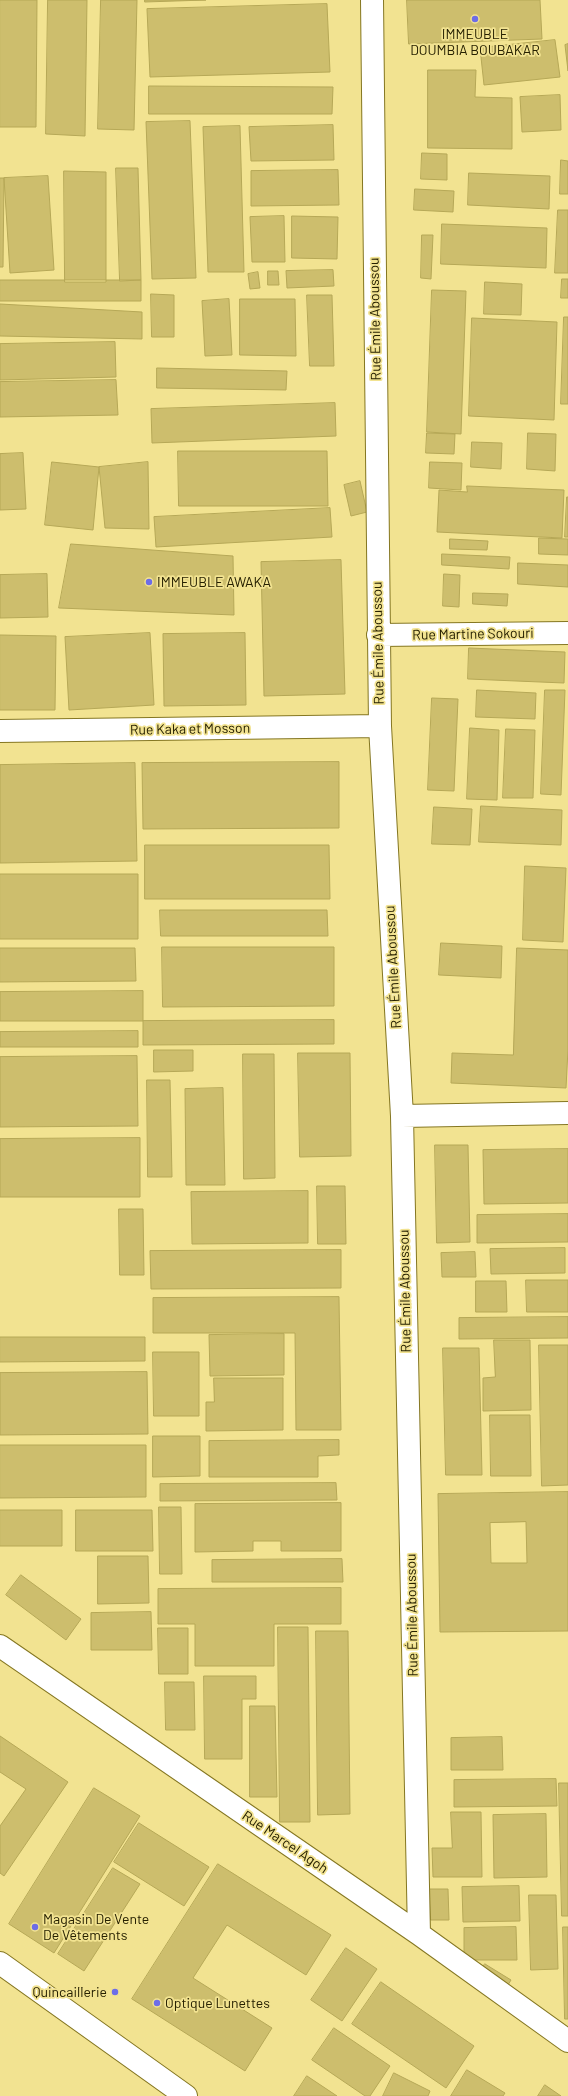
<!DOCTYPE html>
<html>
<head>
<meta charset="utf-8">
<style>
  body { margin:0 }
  canvas { display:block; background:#f2e391 }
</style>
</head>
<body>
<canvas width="568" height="2096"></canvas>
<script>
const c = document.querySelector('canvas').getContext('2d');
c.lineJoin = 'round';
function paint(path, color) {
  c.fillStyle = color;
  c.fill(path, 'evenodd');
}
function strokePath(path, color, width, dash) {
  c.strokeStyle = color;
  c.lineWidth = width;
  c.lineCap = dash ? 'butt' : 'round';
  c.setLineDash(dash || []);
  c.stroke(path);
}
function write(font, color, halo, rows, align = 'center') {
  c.font = font + ' Barlow,sans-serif';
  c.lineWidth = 3.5;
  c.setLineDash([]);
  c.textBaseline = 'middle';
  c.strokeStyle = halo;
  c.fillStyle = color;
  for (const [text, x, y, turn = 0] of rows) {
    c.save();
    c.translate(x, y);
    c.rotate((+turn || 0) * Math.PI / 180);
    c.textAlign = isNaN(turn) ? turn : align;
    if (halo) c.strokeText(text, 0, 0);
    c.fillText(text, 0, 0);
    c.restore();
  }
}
const building = new Path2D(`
  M0 0H37L36 127H0Z
  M48 0H87L85 136 46 134Z
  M101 0H137L134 130 98 129Z
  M145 0H206L145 2Z
  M407 0H540L542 39 409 44Z
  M327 4 330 72 150 77 147 9Z
  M555 40 560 77 484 85 480 48Z
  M568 44V71L565 45Z
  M428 70H476L475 97 512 98V149L428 148Z
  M149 86 333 87 332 114H149Z
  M560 95 561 130 522 132 520 97Z
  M190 121 196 278 152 279 146 122Z
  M333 125 334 160 251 161 249 127Z
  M240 126 244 272H208L203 127Z
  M422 153 447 154V180L421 179Z
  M561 160 568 161V194H560Z
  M116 168H138L141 280 120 281Z
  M338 170 339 205 251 206V171Z
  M64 171 106 172V282H65Z
  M469 173 550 176 549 209 468 205Z
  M48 176 54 270 10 273 4 178Z
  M0 178H4L3 267H0Z
  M415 189 454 191 453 212 414 210Z
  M558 210H568V273H555Z
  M284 216 285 262H252L250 217Z
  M292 216 338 217 337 259 292 258Z
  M442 224 547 228 546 268 441 264Z
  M422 235H433L431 279 421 278Z
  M333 270 334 286 287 288 286 271Z
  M268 271H278L279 285H268Z
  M258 272 260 288 250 289 248 274Z
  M562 279H568V298H561Z
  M0 280H141V301H0Z
  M485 282 522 284 521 315 484 314Z
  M432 290 466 291 461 434 427 432Z
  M151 294 174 295V337H152Z
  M307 295H332L334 366H310Z
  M229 299 232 355 205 356 202 301Z
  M240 299H295L296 356 240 355Z
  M0 304 142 312V339L0 336Z
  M564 317H568V404H561Z
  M472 318 557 322 554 420 469 416Z
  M115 342 116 377 0 380V344Z
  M157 368 287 371 286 390 157 388Z
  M116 380 118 415 0 417V382Z
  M335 403 336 436 152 443 151 409Z
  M427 433 455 434 454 454 426 453Z
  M528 433 556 434 555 471 527 469Z
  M472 442 502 443 501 469 471 467Z
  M178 451H327L328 506H179Z
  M23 453 26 509 0 510V454Z
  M52 462 99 467 93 530 45 525Z
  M148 462 149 529 105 528 99 467Z
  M430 462 462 463 461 490 429 488Z
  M360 481 367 512 351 516 344 485Z
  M467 486 564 490 562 538 437 532 439 490 467 492Z
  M567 497H568V537H565Z
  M330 508 332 537 156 547 154 517Z
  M539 538 568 539V555L539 554Z
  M450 539 488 541 487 550 450 549Z
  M71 544 233 556 234 615 59 608Z
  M442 554 510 557 509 569 442 565Z
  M341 560 345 694 264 696 261 562Z
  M518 563 568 565V587L518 584Z
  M47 574 48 617 0 618V575Z
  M444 574 460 575 459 607 443 606Z
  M473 593 508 594 507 606 473 604Z
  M150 633 154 705 69 710 65 637Z
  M245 633 246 705 164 706 163 634Z
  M0 635 56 636 55 710H0Z
  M469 648 565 652 564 683 468 679Z
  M477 690 536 693 535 719 476 717Z
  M545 690H565L561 795 541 794Z
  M432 698 458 699 454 791 428 790Z
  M470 728 499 730 497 800 467 799Z
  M506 729 535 730 533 798H503Z
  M339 762V828L143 829 142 763Z
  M135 763 137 861 0 863V765Z
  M481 806 562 810 561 845 479 842Z
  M434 807 472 809 470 845 432 844Z
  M145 845H329L330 899H145Z
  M525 866 566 868 563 942 523 940Z
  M0 874H138V939H0Z
  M160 910H327L328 936H161Z
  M441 943 502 946 501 978 439 975Z
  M162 947H334V1006L163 1007Z
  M0 948H135L136 981 0 982Z
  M517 948 568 950V1049L566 1088 451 1083 452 1053 513 1055Z
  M143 991V1021H0V992Z
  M334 1020V1044L143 1045V1021Z
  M138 1031V1047H0V1032Z
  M154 1050H193V1071L154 1072Z
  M298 1053H350L351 1156 300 1157Z
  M243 1054H274L275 1178 244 1179Z
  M137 1056 138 1126 0 1127V1057Z
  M147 1080H170L172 1177H148Z
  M223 1088 225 1185H186L185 1089Z
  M140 1138V1197H0V1139Z
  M435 1145H468L470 1242 437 1243Z
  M568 1149V1203L484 1204 483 1150Z
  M317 1186H345L346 1244H318Z
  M308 1191V1243L192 1244 191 1192Z
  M119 1209H143L144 1275H120Z
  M568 1214V1242L477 1243V1215Z
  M565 1248V1273L491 1274 490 1249Z
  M341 1250V1288L151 1289 150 1251Z
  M475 1252 476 1277H442L441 1253Z
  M526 1280H568V1312H527Z
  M476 1281H506L507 1312H476Z
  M339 1297 341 1430H296L295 1333H153V1298Z
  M568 1317V1338L459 1339V1318Z
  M284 1334V1375L210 1376 209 1335Z
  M0 1337H145V1361L0 1362Z
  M494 1340H530L531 1410 483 1411V1378L495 1377Z
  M539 1345H568V1485L542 1486Z
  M443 1348H479L482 1475H446Z
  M153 1352H199V1416H154Z
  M147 1372 148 1434 0 1435V1373Z
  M214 1378H283V1430L206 1431V1402H214Z
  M490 1415H530L531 1476H491Z
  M153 1436H200V1476L153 1477Z
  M339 1440V1455L318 1456V1477H209V1441Z
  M0 1445H146V1497L0 1498Z
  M336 1483 337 1500 160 1501V1484Z
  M568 1492V1631L440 1632 438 1494ZM526 1522 527 1563H491L490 1523Z
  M341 1503V1551H281V1541H253V1551L195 1552V1504Z
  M159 1507H181L182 1574H160Z
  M0 1510H62V1546H0Z
  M76 1510H152L153 1551H76Z
  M98 1556H148L149 1603 98 1604Z
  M342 1559 343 1582H212V1560Z
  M21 1575 81 1619 66 1640 6 1595Z
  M341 1588V1624H274V1666H195V1624H158V1589Z
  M151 1612 152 1650H91V1613Z
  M278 1627H308L310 1822H280Z
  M158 1628H188V1674H159Z
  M316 1631H348L350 1814 318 1815Z
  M204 1676H256V1699H242V1759H205Z
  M165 1682H194L195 1730H166Z
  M250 1706H275L277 1797H250Z
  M0 1736 68 1782 4 1876 0 1873V1826L26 1789 0 1772Z
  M502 1737 503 1770H451V1738Z
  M556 1779 557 1806 454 1807V1780Z
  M559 1783H568V1916H562Z
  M94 1788 140 1816 54 1953 9 1924Z
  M451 1812H481L482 1877H433L432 1848H452Z
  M546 1814 547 1877 494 1878 493 1815Z
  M139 1823 209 1867 184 1906 114 1862Z
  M218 1864 331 1935 306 1975 227 1925 193 1978 272 2028 245 2071 132 1999Z
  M113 1868 140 1884 84 1971 58 1954Z
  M519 1886 520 1921 463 1922 462 1887Z
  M430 1889H448L449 1920H431Z
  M529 1895H556L558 1969 531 1970Z
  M516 1927 517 1960H464V1928Z
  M563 1927H568V2019H565Z
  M346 1948 377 1969 342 2021 311 2000Z
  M485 1964 511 1980 505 1990 478 1974Z
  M381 1982 474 2046 446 2088 352 2024Z
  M334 2028 390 2066 370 2096H365L312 2060Z
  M467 2070 505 2093 503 2096H451Z
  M394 2073 430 2091 428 2096H383Z
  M307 2076 337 2096H294Z
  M545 2085 561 2096H538Z`);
const minor = new Path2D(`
  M372 0 380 726 402 1116 419 1934
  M378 635 568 633
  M0 731 380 726
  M402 1116 568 1113
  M0 1646 419 1934 568 2041
  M0 1963 186 2096`);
const markers = [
  [475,19,4,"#6d6de7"],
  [149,582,4,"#6d6de7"],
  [35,1927,4,"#6d6de7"],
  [115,1992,4,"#6d6de7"],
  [157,2003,4,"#6d6de7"]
];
const poiNames = [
  ["IMMEUBLE",475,34,"center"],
  ["DOUMBIA BOUBAKAR",475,50,"center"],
  ["IMMEUBLE AWAKA",157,582],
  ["Magasin De Vente",43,1919],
  ["De Vêtements",43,1935],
  ["Quincaillerie",107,1992,"right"],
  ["Optique Lunettes",165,2003]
];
const streetNames = [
  ["Rue Émile Aboussou",375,319,-91],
  ["Rue Martine Sokouri",473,634,-1],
  ["Rue Émile Aboussou",378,643,-91],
  ["Rue Kaka et Mosson",190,729,-1],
  ["Rue Émile Aboussou",393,967,-93],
  ["Rue Émile Aboussou",405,1291,-91],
  ["Rue Émile Aboussou",412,1615,-91],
  ["Rue Marcel Agoh",285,1842,34]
];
paint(building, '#cdbe6d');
strokePath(building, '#b6a857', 1);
strokePath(minor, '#857722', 24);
strokePath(minor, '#fff', 22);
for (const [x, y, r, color] of markers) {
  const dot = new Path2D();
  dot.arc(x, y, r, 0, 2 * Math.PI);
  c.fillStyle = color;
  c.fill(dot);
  strokePath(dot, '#f2e391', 1.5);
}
write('14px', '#262000', '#f2e391', poiNames, 'left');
write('14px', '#262000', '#f2e391', streetNames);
</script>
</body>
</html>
